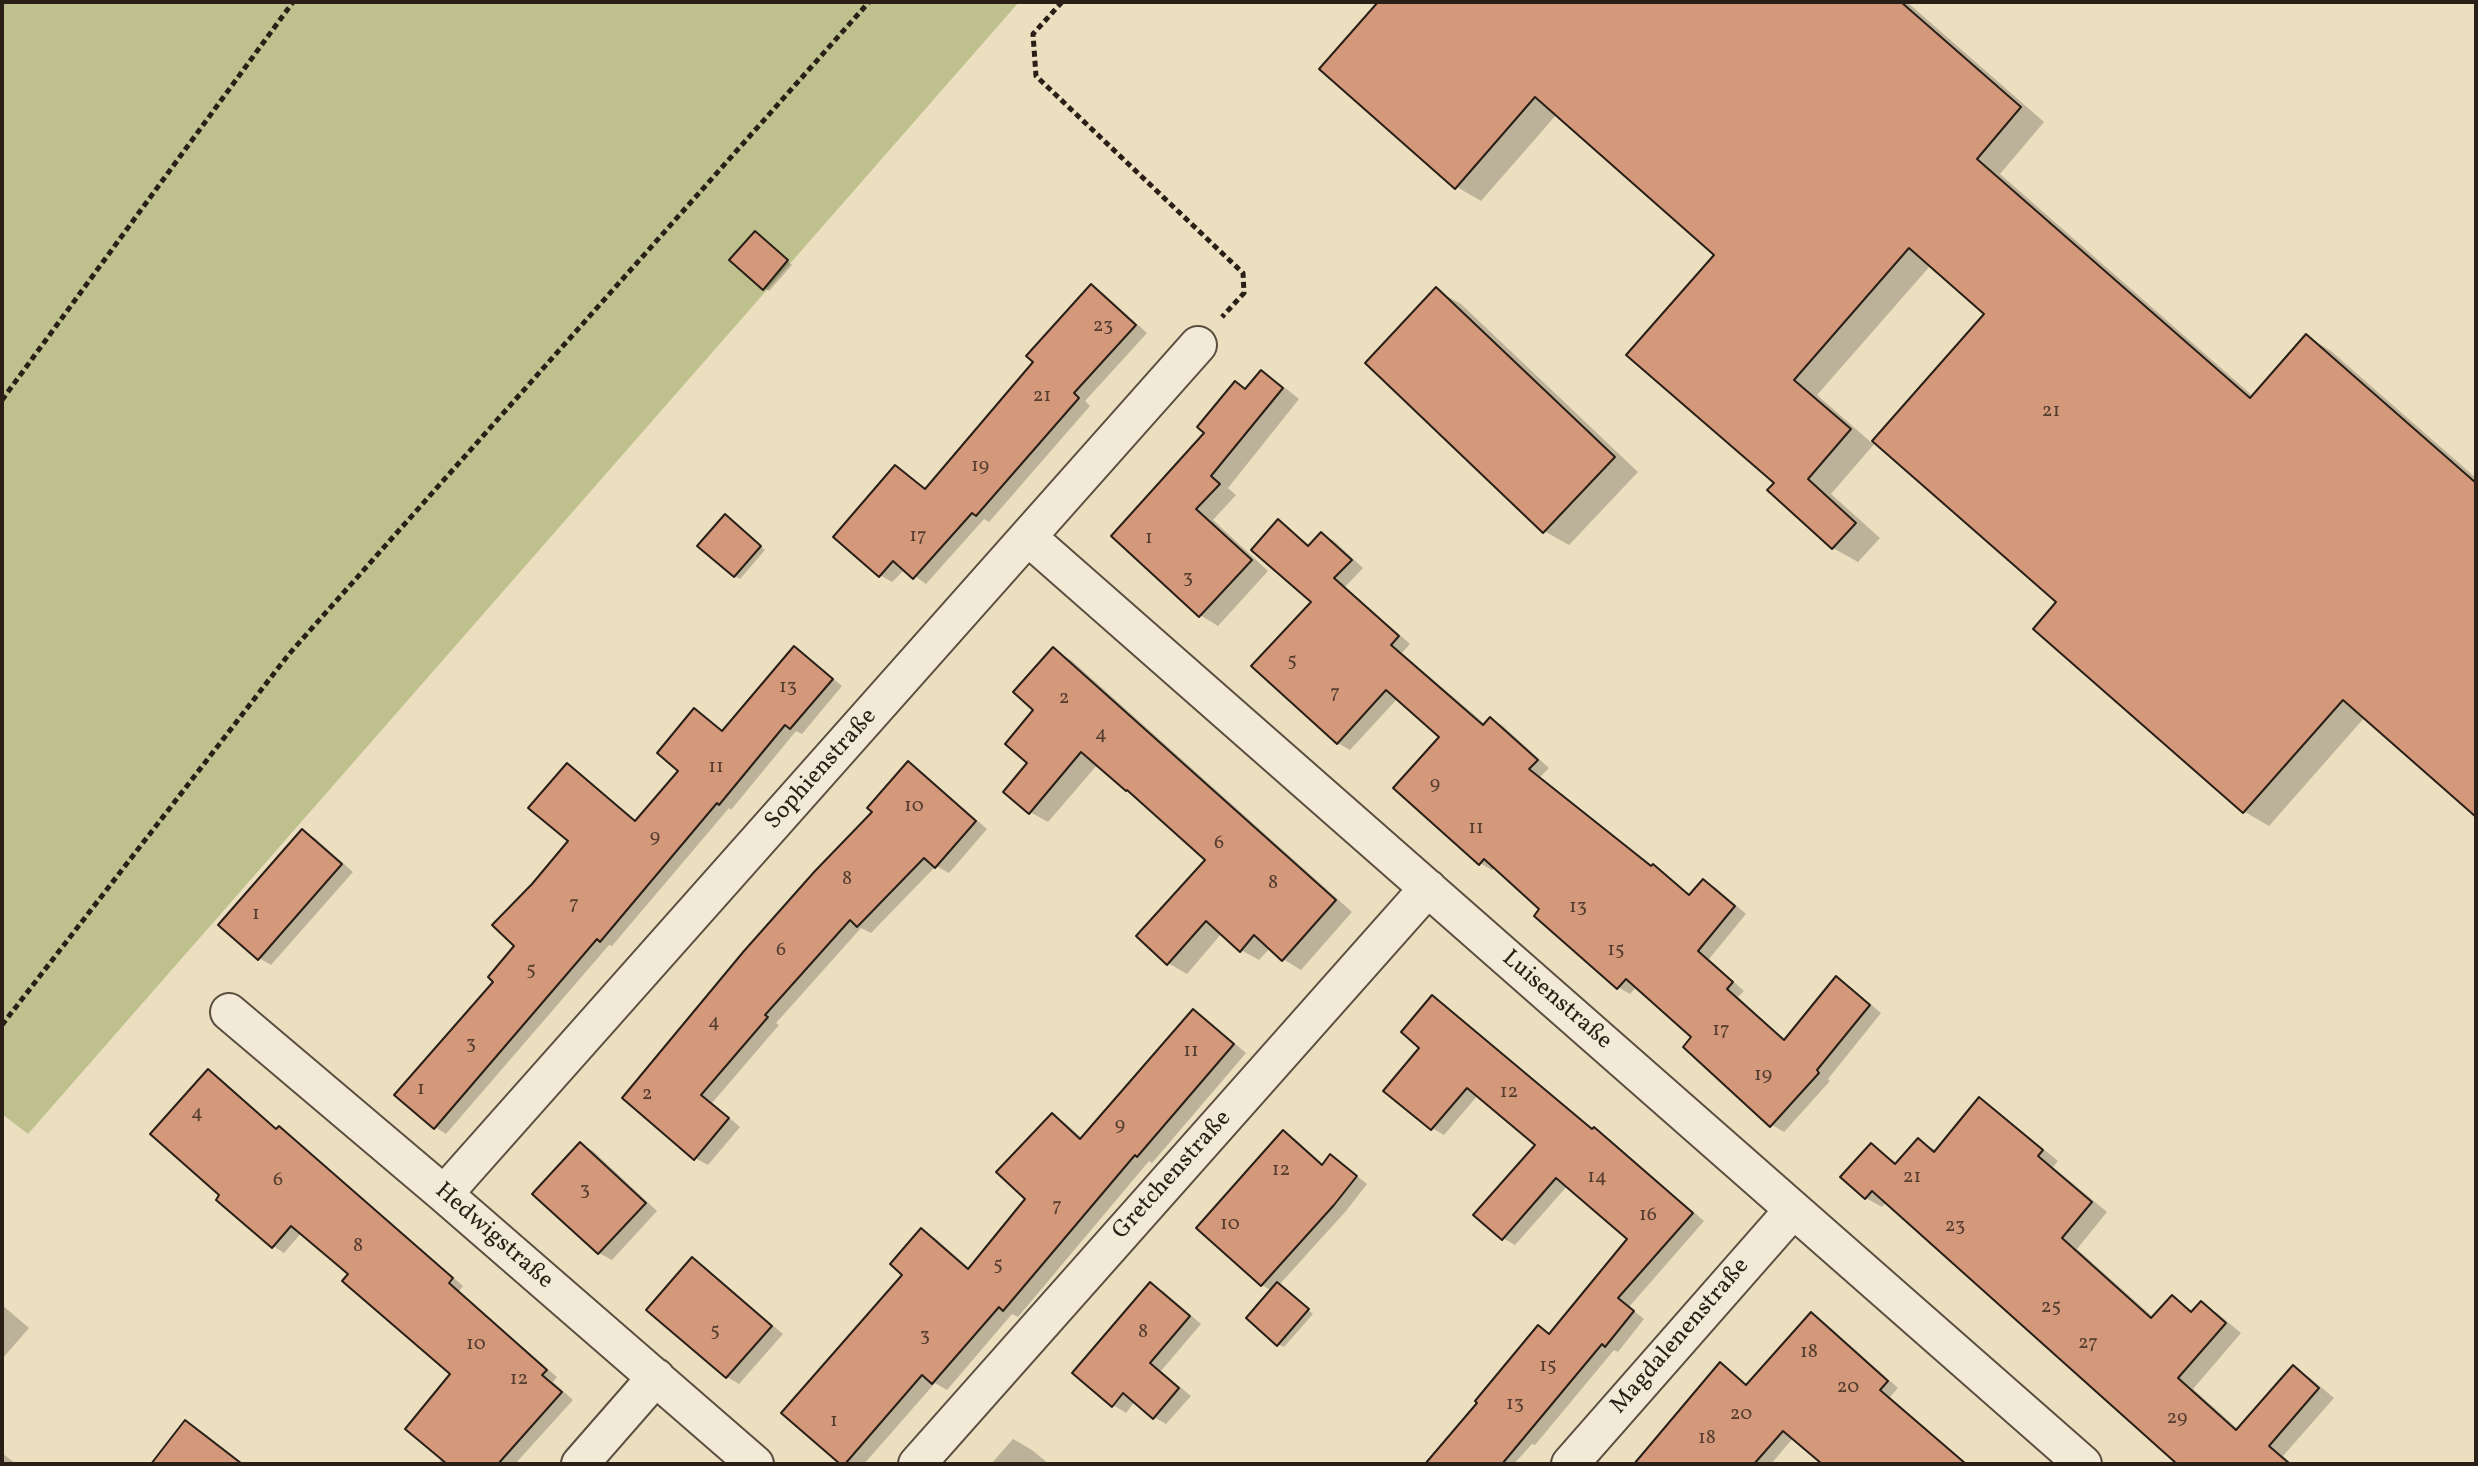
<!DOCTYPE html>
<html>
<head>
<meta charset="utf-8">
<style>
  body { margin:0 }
  #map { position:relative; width:2478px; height:1466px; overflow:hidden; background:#ebdfc0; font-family:Vollkorn,serif }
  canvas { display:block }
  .frame { position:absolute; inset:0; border:4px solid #291f16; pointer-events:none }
</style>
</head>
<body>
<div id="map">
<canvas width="2478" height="1466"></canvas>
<div class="frame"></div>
</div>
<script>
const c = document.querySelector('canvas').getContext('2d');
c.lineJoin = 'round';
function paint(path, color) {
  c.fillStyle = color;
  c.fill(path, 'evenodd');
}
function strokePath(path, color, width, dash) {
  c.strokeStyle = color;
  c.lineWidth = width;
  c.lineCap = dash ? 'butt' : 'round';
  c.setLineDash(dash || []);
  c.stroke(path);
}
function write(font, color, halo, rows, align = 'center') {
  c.font = font + ' Vollkorn,serif';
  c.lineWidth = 6;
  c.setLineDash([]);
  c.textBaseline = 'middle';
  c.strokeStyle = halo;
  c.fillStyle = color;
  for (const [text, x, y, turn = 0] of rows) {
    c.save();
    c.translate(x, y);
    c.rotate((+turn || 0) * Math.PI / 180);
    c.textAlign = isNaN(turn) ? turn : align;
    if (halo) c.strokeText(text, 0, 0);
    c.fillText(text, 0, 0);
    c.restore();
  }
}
const green = new Path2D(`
  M2 2H1019L28 1134 2 1114Z`);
const shadow = new Path2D(`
  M1381 2H1907L2044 122 2000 174 2254 397 2307 336 2331 351 2476 478V815L2365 717 2269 826 2245 812 2036 628 2058 602 1876 442 1831 494 1880 538 1858 562 1833 548 1770 490 1776 483 1717 254 1557 114 1481 201 1457 187ZM1931 265 1986 314 1873 444 1817 395Z
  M760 237 792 265 769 291 764 288Z
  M1091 286 1103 293 1147 333 1085 401 1090 406 989 522 984 519 926 584 905 569 892 582 880 575 895 468 926 490 1035 361Z
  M1436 290 1461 304 1638 472 1569 545 1544 531Z
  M1262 373 1279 383 1299 399 1228 488 1236 495 1213 520 1268 571 1218 626 1200 615 1114 536Z
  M731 520 765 550 740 579 735 576Z
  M1278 522 1290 529 1310 546 1321 534 1334 541 1363 568 1345 587 1410 644 1402 653 1486 725 1491 719 1503 726 1549 768 1540 777 1691 896 1703 881 1716 888 1746 914 1709 959 1744 991 1738 997 1786 1041 1837 979 1849 986 1881 1013 1828 1079 1830 1081 1784 1132 1772 1125 1694 1037 1637 986 1630 994 1618 987 1542 909 1496 866 1492 870 1480 863 1442 736 1398 698 1350 750 1338 743 1314 601Z
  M794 649 805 655 842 686 802 734 796 731 731 810 729 808 612 946 609 945 446 1134 435 1127 496 982 571 841 567 765 578 771 637 822 681 771 695 711 724 732Z
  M1053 650 1071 660 1352 912 1301 970 1283 959 1271 947 1259 960 1241 950 1222 933 1187 974 1168 963 1208 860 1098 764 1048 822 1030 812V763L1036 710Z
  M908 764 921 771 987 829 949 873 936 866 871 933 861 928 776 1023 779 1025 712 1103 740 1127 708 1165 695 1158 624 1098 875 812Z
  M302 831 315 838 353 872 271 965 259 958Z
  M1433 998 1445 1005 1594 1130 1606 1136 1704 1221 1629 1307 1644 1319 1618 1352 1614 1350 1535 1445 1532 1444 1514 1464H1427L1480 1403 1538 1327 1551 1335 1629 1239 1568 1185 1515 1245 1503 1238 1538 1144 1478 1095 1444 1135 1432 1128 1422 1048Z
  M1193 1012 1206 1019 1246 1053 1152 1163 1149 1161 1018 1317 1012 1314 947 1390 935 1383 864 1464H843L922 1231 935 1238 970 1269 1028 1199 1052 1115 1065 1123 1083 1139Z
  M209 1071 220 1078 278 1130 290 1135 463 1286 459 1291 557 1377 553 1382 573 1400 515 1464H437L443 1458 453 1373 351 1274 302 1232 284 1253 273 1246 222 1195Z
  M1979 1100 1995 1109 2058 1161 2053 1167 2107 1212 2077 1249 2154 1318 2172 1298 2194 1312 2201 1304 2217 1313 2241 1333 2193 1389 2239 1430 2293 1368 2309 1377 2334 1398 2283 1456 2292 1464H2180L1887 1201 1882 1207 1866 1198 1843 1177 1872 1146 1898 1164 1918 1140 1937 1151Z
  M1283 1132 1295 1139 1324 1165 1342 1164 1367 1184 1346 1211 1279 1285 1313 1314 1284 1347 1278 1344 1272 1291 1262 1285Z
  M580 1144 593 1151 657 1211 612 1260 599 1253 535 1194Z
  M692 1259 704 1266 783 1334 739 1384 727 1377Z
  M1150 1284 1163 1291 1201 1324 1161 1371 1191 1396 1166 1424 1154 1417 1135 1401 1126 1413 1113 1405 1075 1372Z
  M2 1305 29 1328 2 1359Z
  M1812 1314 1823 1321 1898 1388 1890 1397 1967 1464H1825L1794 1437 1771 1464H1636L1720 1365 1748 1386Z
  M186 1422 204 1433 244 1464H153Z
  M1013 1439 1032 1450 1049 1464H991Z
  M2 1453 16 1464H2Z`);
const building = new Path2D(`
  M1378 2H1901L2021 107 1977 159 2250 398 2306 334 2476 483V817L2343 700 2243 813 2033 629 2056 602 1872 441 1984 314 1909 248 1794 380 1851 429 1808 479 1856 523 1832 549 1767 490 1774 483 1626 355 1714 255 1535 97 1455 189 1319 69Z
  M755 231 788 260 763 290 729 260Z
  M1091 284 1136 325 1074 393 1079 398 976 516 972 513 913 579 893 561 879 577 833 537 895 465 925 489 1033 362 1026 356Z
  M1436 287 1615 457 1543 533 1365 363Z
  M1261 370 1283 388 1211 476 1220 484 1196 509 1252 560 1199 617 1111 536 1204 433 1197 427 1235 381 1245 389Z
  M725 514 761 546 734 577 697 546Z
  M1278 519 1308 546 1321 532 1352 560 1334 578 1399 636 1391 645 1483 725 1490 717 1538 760 1529 769 1651 866 1653 864 1689 895 1703 879 1735 906 1698 951 1733 982 1727 989 1784 1040 1836 976 1870 1005 1817 1070 1819 1073 1770 1127 1683 1047 1691 1037 1626 979 1617 989 1534 916 1539 909 1484 859 1479 865 1393 788 1439 737 1386 690 1337 744 1251 666 1311 602 1251 550Z
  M794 646 833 679 790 729 785 725 719 805 717 803 600 942 597 939 434 1129 394 1095 493 982 488 977 514 946 492 925 532 884 568 841 528 808 567 763 635 821 678 771 657 753 694 708 722 731Z
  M1053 647 1336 900 1282 961 1254 935 1240 952 1206 921 1167 965 1136 936 1205 860 1127 790 1126 791 1081 752 1029 814 1003 792 1027 763 1005 744 1033 710 1013 692Z
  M908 761 976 821 935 868 924 858 857 927 850 920 765 1015 768 1017 701 1095 729 1118 694 1160 622 1098 744 951 815 871 872 812 867 808Z
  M302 829 342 864 258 960 218 925Z
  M1432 995 1592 1129 1594 1127 1693 1213 1618 1298 1634 1311 1605 1347 1602 1344 1502 1464H1425L1477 1403 1475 1401 1538 1325 1549 1334 1627 1239 1556 1178 1502 1240 1473 1215 1535 1145 1467 1088 1431 1130 1383 1091 1419 1048 1401 1032Z
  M1193 1009 1234 1044 1137 1157 1135 1155 1003 1311 999 1307 932 1384 922 1375 845 1464H840L781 1413 902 1275 890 1264 921 1228 968 1269 1025 1199 996 1172 1052 1113 1080 1139Z
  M208 1069 276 1129 279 1126 453 1278 449 1283 547 1370 542 1375 562 1392 498 1464H447L405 1429 450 1374 342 1281 348 1274 291 1226 272 1248 216 1200 219 1195 150 1134Z
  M1979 1097 2043 1150 2038 1156 2092 1202 2062 1238 2151 1318 2172 1295 2191 1312 2201 1301 2226 1323 2178 1378 2236 1430 2293 1365 2319 1388 2269 1446 2290 1464H2177L1872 1191 1865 1199 1840 1177 1871 1143 1895 1164 1918 1138 1934 1152Z
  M1283 1130 1322 1165 1330 1154 1357 1176 1334 1205 1261 1286 1196 1228Z
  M580 1142 646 1203 598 1254 532 1194Z
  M692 1257 772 1326 726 1378 646 1310Z
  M1150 1282 1190 1316 1150 1363 1179 1388 1153 1419 1123 1393 1112 1407 1072 1373Z
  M1277 1282 1309 1309 1277 1346 1246 1318Z
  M1811 1312 1888 1381 1880 1390 1966 1464H1822L1783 1431 1754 1464H1634L1720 1362 1746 1385Z
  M185 1420 242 1464H151Z`);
const path = new Path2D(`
  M1062 2 1033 34 1036 76 1243 273 1244 293 1222 317
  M2 400 293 2
  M2 1025 289 654 869 2`);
const street = new Path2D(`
  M1029 538 2083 1464
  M229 1012 444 1194 755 1464
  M444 1194 1198 345
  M580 1464 656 1377
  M917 1464 1428 888
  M1570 1464 1793 1210`);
const numberNames = [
  ["23",1103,327],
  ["21",1042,397],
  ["21",2051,412],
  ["19",980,467],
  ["17",918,537],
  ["1",1149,539],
  ["3",1188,579],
  ["5",1292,662],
  ["13",788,688],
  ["7",1335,694],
  ["2",1064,699],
  ["4",1101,735],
  ["11",716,768],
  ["9",1435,785],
  ["10",914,807],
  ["11",1476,829],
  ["9",655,838],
  ["6",1219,844],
  ["8",847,880],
  ["8",1273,884],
  ["7",574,905],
  ["13",1578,908],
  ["1",256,915],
  ["6",781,951],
  ["15",1616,951],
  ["5",531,971],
  ["4",714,1023],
  ["17",1721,1031],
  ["3",471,1045],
  ["11",1191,1052],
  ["19",1763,1076],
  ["1",421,1090],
  ["12",1509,1093],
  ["2",647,1095],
  ["4",197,1114],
  ["9",1120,1126],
  ["12",1281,1171],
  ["14",1597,1178],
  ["21",1912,1178],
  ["6",278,1181],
  ["3",585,1191],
  ["7",1057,1207],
  ["16",1648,1216],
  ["10",1230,1225],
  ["23",1955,1227],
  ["8",358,1247],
  ["5",998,1266],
  ["25",2051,1308],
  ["5",715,1332],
  ["8",1143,1333],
  ["3",925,1337],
  ["27",2088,1344],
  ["10",476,1345],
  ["18",1809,1353],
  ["15",1548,1367],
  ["12",519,1380],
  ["20",1848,1388],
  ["13",1515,1405],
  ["20",1741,1415],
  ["29",2177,1419],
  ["1",834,1422],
  ["18",1707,1439]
];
const streetNames = [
  ["Sophienstraße",822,770,-48],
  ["Luisenstraße",1556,1001,41],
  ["Gretchenstraße",1173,1176,-48],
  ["Hedwigstraße",493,1237,41],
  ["Magdalenenstraße",1681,1337,-49]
];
paint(green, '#bec08e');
paint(shadow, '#0003');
paint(building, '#d4987b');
strokePath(building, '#291f16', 2);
strokePath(street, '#5a4f40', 40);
strokePath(path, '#291f16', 5, [6, 4]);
strokePath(street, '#f2ead6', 36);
write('20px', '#543d2f', null, numberNames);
write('24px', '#291f16', '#f2ead6', streetNames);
</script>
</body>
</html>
